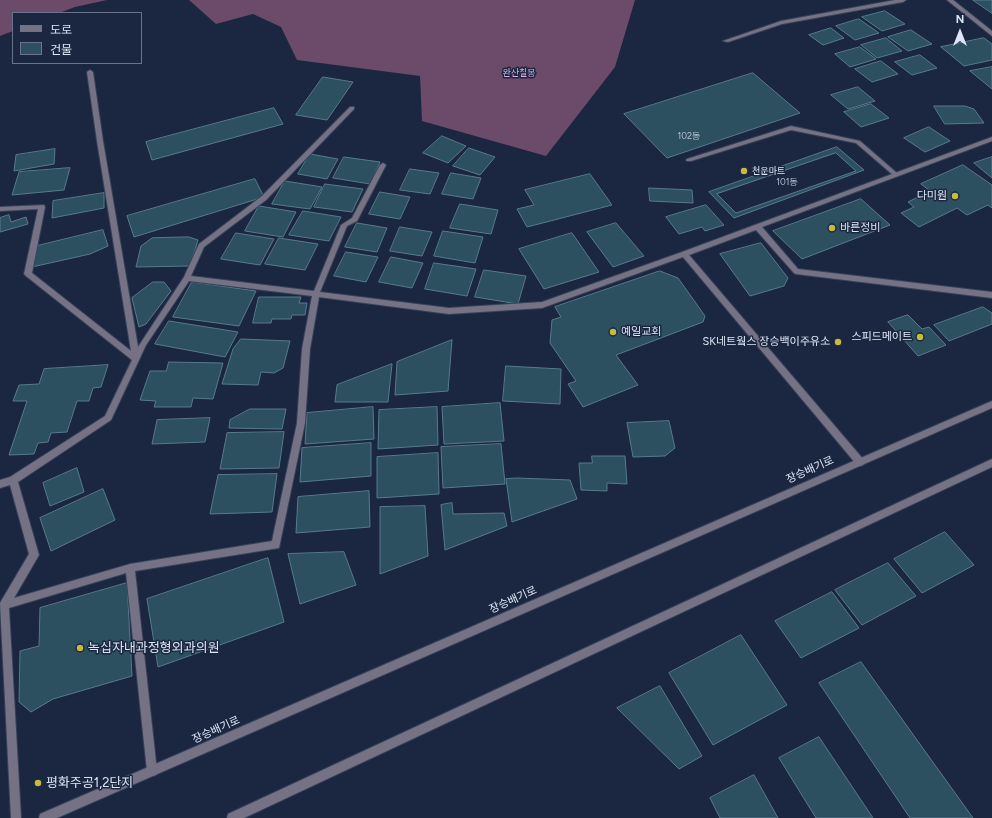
<!DOCTYPE html>
<html>
<head>
<meta charset="utf-8">
<style>
  body { margin:0 }
  #map { position:relative; width:992px; height:818px; overflow:hidden; background:#1b2740; font-family:Figtree,"Noto Sans KR",sans-serif }
  canvas { display:block }
  .legend { position:absolute; left:12px; top:12px; width:130px; height:52px; box-sizing:border-box; background:#1b2740; border:1px solid #697389; margin:0; padding:5px 7px; list-style:none; font-size:12px; color:#dde6f6 }
  .legend li { display:flex; align-items:center; gap:8px; height:20px }
  .legend b { width:20px; border:1px solid #697389 }
  .north { position:absolute; left:940px; top:12px; width:40px; height:40px; -webkit-text-stroke:3px #1b2740; paint-order:stroke; rotate:0deg; font-size:11px; font-weight:700; line-height:16px; text-align:center; color:#dde6f6 }
  .north::after { content:''; display:block; margin:auto; width:14px; height:18px; background:#dde6f6; clip-path:polygon(50% 0,100% 100%,50% 72%,0 100%) }
</style>
</head>
<body>
<div id="map">
<canvas width="992" height="818"></canvas>
<ul class="legend">
<li><b style="height:5px;background:#767285"></b>도로</li>
<li><b style="height:11px;background:#2d5060"></b>건물</li>
</ul>
<div class="north">N</div>
</div>
<script>
const c = document.querySelector('canvas').getContext('2d');
c.lineJoin = 'round';
function paint(path, color) {
  c.fillStyle = color;
  c.fill(path, 'evenodd');
}
function strokePath(path, color, width, dash) {
  c.strokeStyle = color;
  c.lineWidth = width;
  c.lineCap = dash ? 'butt' : 'round';
  c.setLineDash(dash || []);
  c.stroke(path);
}
function write(font, color, halo, rows, align = 'center') {
  c.font = font + ' Figtree,"Noto Sans KR",sans-serif';
  c.lineWidth = 3;
  c.setLineDash([]);
  c.textBaseline = 'middle';
  c.strokeStyle = halo;
  c.fillStyle = color;
  for (const [text, x, y, turn = 0] of rows) {
    c.save();
    c.translate(x, y);
    c.rotate((+turn || 0) * Math.PI / 180);
    c.textAlign = isNaN(turn) ? turn : align;
    if (halo) c.strokeText(text, 0, 0);
    c.fillText(text, 0, 0);
    c.restore();
  }
}
const forest = new Path2D(`
  M0 0H107L75 7 59 13H13V31L0 36Z
  M189 0H635L615 67 546 156 422 121 420 76 297 60 281 27 253 14 216 24Z`);
const building = new Path2D(`
  M973 0H992V13Z
  M885 11 905 24 882 31 862 17Z
  M859 19 879 33 855 40 836 26Z
  M831 28 844 38 823 45 809 35Z
  M911 30 932 44 908 51 888 37Z
  M886 38 902 51 877 58 861 45Z
  M984 38 992 44V60L964 66 941 47Z
  M860 47 876 59 850 67 835 54Z
  M920 55 937 68 912 75 895 62Z
  M881 61 898 74 872 82 855 69Z
  M992 67V89L970 71Z
  M753 73 800 113 667 158 624 114Z
  M323 77 353 82 327 120 296 115Z
  M858 87 875 101 848 109 831 95Z
  M871 104 889 118 861 127 844 112Z
  M934 106H965L974 109 984 123 945 124Z
  M274 108 283 124 152 160 146 142Z
  M929 127 950 141 925 152 904 138Z
  M442 136 466 146 448 163 423 153Z
  M837 147 864 170 734 218 709 192Z
  M469 148 495 157 480 175 453 166Z
  M55 149 54 164 14 171 16 155Z
  M836 153 856 171 736 213 717 194Z
  M310 154 338 159 327 179 298 174Z
  M344 157 380 162 370 184 333 178Z
  M992 157V178L974 163Z
  M963 165 992 185V208L988 205 967 215 957 208 919 227 901 213 914 207 908 202 930 191 921 184Z
  M70 168 64 190 12 195 19 172Z
  M410 169 439 173 430 194 400 190Z
  M451 173 481 178 473 199 442 194Z
  M590 174 612 205 527 227 517 209 534 205 525 190Z
  M255 179 264 197 134 237 127 216Z
  M285 181 322 187 310 209 272 204Z
  M325 184 363 189 352 212 314 207Z
  M649 188 692 190 693 203 650 201Z
  M380 192 410 197 400 219 369 214Z
  M104 193V208L52 218 53 201Z
  M861 199 890 225 802 259 773 231Z
  M460 204 498 210 491 234 450 228Z
  M706 205 724 225 705 231 702 227 679 234 666 217Z
  M259 206 296 212 283 237 245 231Z
  M303 211 341 217 329 241 289 235Z
  M9 215 11 222 26 217 28 224 0 232V218Z
  M357 223 387 228 377 252 345 247Z
  M616 223 644 256 613 267 587 232Z
  M400 227 432 232 422 256 390 251Z
  M103 230 108 246 90 254 32 267 37 246Z
  M443 231 483 237 475 263 434 256Z
  M236 233 274 239 260 265 221 259Z
  M572 233 599 272 544 289 519 249Z
  M189 237 198 240 190 266 136 267 141 246 152 238Z
  M279 238 318 244 305 270 265 264Z
  M761 243 788 278 784 286 750 296 720 254Z
  M346 252 378 257 366 282 334 276Z
  M391 257 423 263 412 288 379 282Z
  M434 263 476 269 467 296 425 289Z
  M484 270 526 276 518 304 475 297Z
  M660 271 678 278 705 316 703 322 616 355 638 385 583 407 568 384 576 381 550 343 552 320 561 317 555 307Z
  M153 282H164L171 291 146 324 139 327 132 298Z
  M192 282 256 291 239 326 173 317Z
  M259 297H301L299 303H307L305 315H292L291 319H272L271 323H253Z
  M983 307 992 313V324L949 341 934 325Z
  M908 315 922 329 929 327 946 345 918 356 888 322Z
  M169 321 238 332 225 357 155 344Z
  M241 339 290 341 283 368 274 373 261 372 258 385 222 384 233 349Z
  M452 340 448 391 395 395 397 362Z
  M169 362 223 363 213 399 193 398 191 407H154L156 401 140 400 150 371H166Z
  M392 364 388 402H335L337 385Z
  M108 365 101 387 93 388 89 401H77L67 432 51 433 48 442 38 443 34 454 9 455 27 401H13L19 385 39 384 44 369Z
  M506 366 561 369 560 404 503 401Z
  M500 403 504 441 444 444 442 407Z
  M373 407 374 439 305 444 307 413Z
  M437 407 438 445 378 449 379 410Z
  M250 409H286L282 429 229 428 230 420Z
  M210 418 205 442 152 444 157 420Z
  M669 421 675 448 665 456 633 457 627 423Z
  M284 432 279 468 220 469 227 433Z
  M371 443V476L300 482 302 448Z
  M501 444 505 484 443 488 441 447Z
  M438 453 439 494 377 498V457Z
  M592 456H625L627 484 607 483V491L581 490 579 463H592Z
  M77 468 84 492 50 506 43 483Z
  M277 474 272 512 210 514 218 475Z
  M517 478 570 480 577 499 512 522 506 479Z
  M103 489 115 520 51 551 40 518Z
  M369 491 370 527 296 533 298 497Z
  M452 503 453 514 504 513 507 526 445 550 441 505Z
  M425 506 428 556 380 574V507Z
  M945 532 974 565 922 593 894 559Z
  M344 552 356 585 300 604 288 554Z
  M268 558 284 622 158 667 147 599Z
  M888 563 916 596 862 625 835 590Z
  M127 583 132 676 53 699 31 712 19 702 20 651 39 646 40 608Z
  M832 592 859 628 801 658 775 621Z
  M741 635 787 705 713 745 669 673Z
  M861 662 973 818H910L819 683Z
  M660 686 702 756 679 769 617 708Z
  M819 737 873 818H816L779 758Z
  M754 775 778 818H720L710 798Z`);
const service = new Path2D(`
  M791 126 860 141 898 174 897 175H893L856 143 791 130 691 161H687L686 160 687 159Z`);
const minor = new Path2D(`
  M895 0H906L903 2 782 24 728 42 723 41 781 21Z
  M947 0H953L992 31V36Z
  M90 70 93 72 103 141 138 347 184 277 199 244 262 196 350 107H354V109L266 200 204 247 191 276 314 291 341 225 352 218 380 165 383 163 386 165 357 221 347 226 320 292 449 308 542 302 682 252 992 137V141L762 227 798 269 992 292V298L796 274 794 273 756 230 689 255 863 459 864 462 863 465 860 466 857 465 683 257 542 308 449 314 319 297 310 349 305 423 279 548 135 571 157 771 156 775 152 776 148 775 147 771 126 573 9 608 21 818H11L0 603 29 554 10 485 0 488V480L10 477 105 416 132 360 26 276 24 274 38 209 0 211V207L44 205 45 207 32 273 131 351 97 141 87 72ZM189 281 312 296 302 349 297 423 272 541 130 564 14 598 39 555 18 482 111 420 146 345Z`);
const tertiary = new Path2D(`
  M992 401V408L57 818H39L40 814Z
  M992 459V467L244 818H227L228 814Z`);
const markers = [
  [744,171,4,"#c7bb3b"],
  [955,196,4,"#c7bb3b"],
  [832,228,4,"#c7bb3b"],
  [613,332,4,"#c7bb3b"],
  [920,337,4,"#c7bb3b"],
  [838,342,4,"#c7bb3b"],
  [80,648,4,"#c7bb3b"],
  [38,783,4,"#c7bb3b"]
];
const farParknames = [
  ["완산칠봉",519,73]
];
const numberNames = [
  ["102동",689,136],
  ["101동",787,182]
];
const farPoinames = [
  ["천운마트",752,171]
];
const poiNames = [
  ["다미원",947,196],
  ["바른정비",840,228,"left"],
  ["예일교회",621,332,"left"],
  ["스피드메이트",912,337],
  ["SK네트웤스 장승백이주유소",830,342]
];
const streetNames = [
  ["장승배기로",810,470,-24],
  ["장승배기로",513,600,-24],
  ["장승배기로",216,730,-24]
];
const nearPoinames = [
  ["녹십자내과정형외과의원",88,648],
  ["평화주공1,2단지",46,783]
];
paint(forest, '#6b4a6a');
paint(building, '#2d5060');
strokePath(building, '#577a8c', 1);
strokePath(service, '#364259', 2);
strokePath(minor, '#364259', 2);
strokePath(tertiary, '#364259', 2);
paint(service, '#767285');
paint(minor, '#767285');
paint(tertiary, '#767285');
for (const [x, y, r, color] of markers) {
  const dot = new Path2D();
  dot.arc(x, y, r, 0, 2 * Math.PI);
  c.fillStyle = color;
  c.fill(dot);
  strokePath(dot, '#1b2740', 1.5);
}
write('9px', '#e3ace2', '#1b2740', farParknames);
write('9px', '#b1c0d0', null, numberNames);
write('9px', '#dde6f6', '#1b2740', farPoinames, 'left');
write('11px', '#dde6f6', '#1b2740', poiNames, 'right');
write('11px', '#dde6f6', '#1b2740', streetNames);
write('13px', '#dde6f6', '#1b2740', nearPoinames, 'left');
</script>
</body>
</html>
